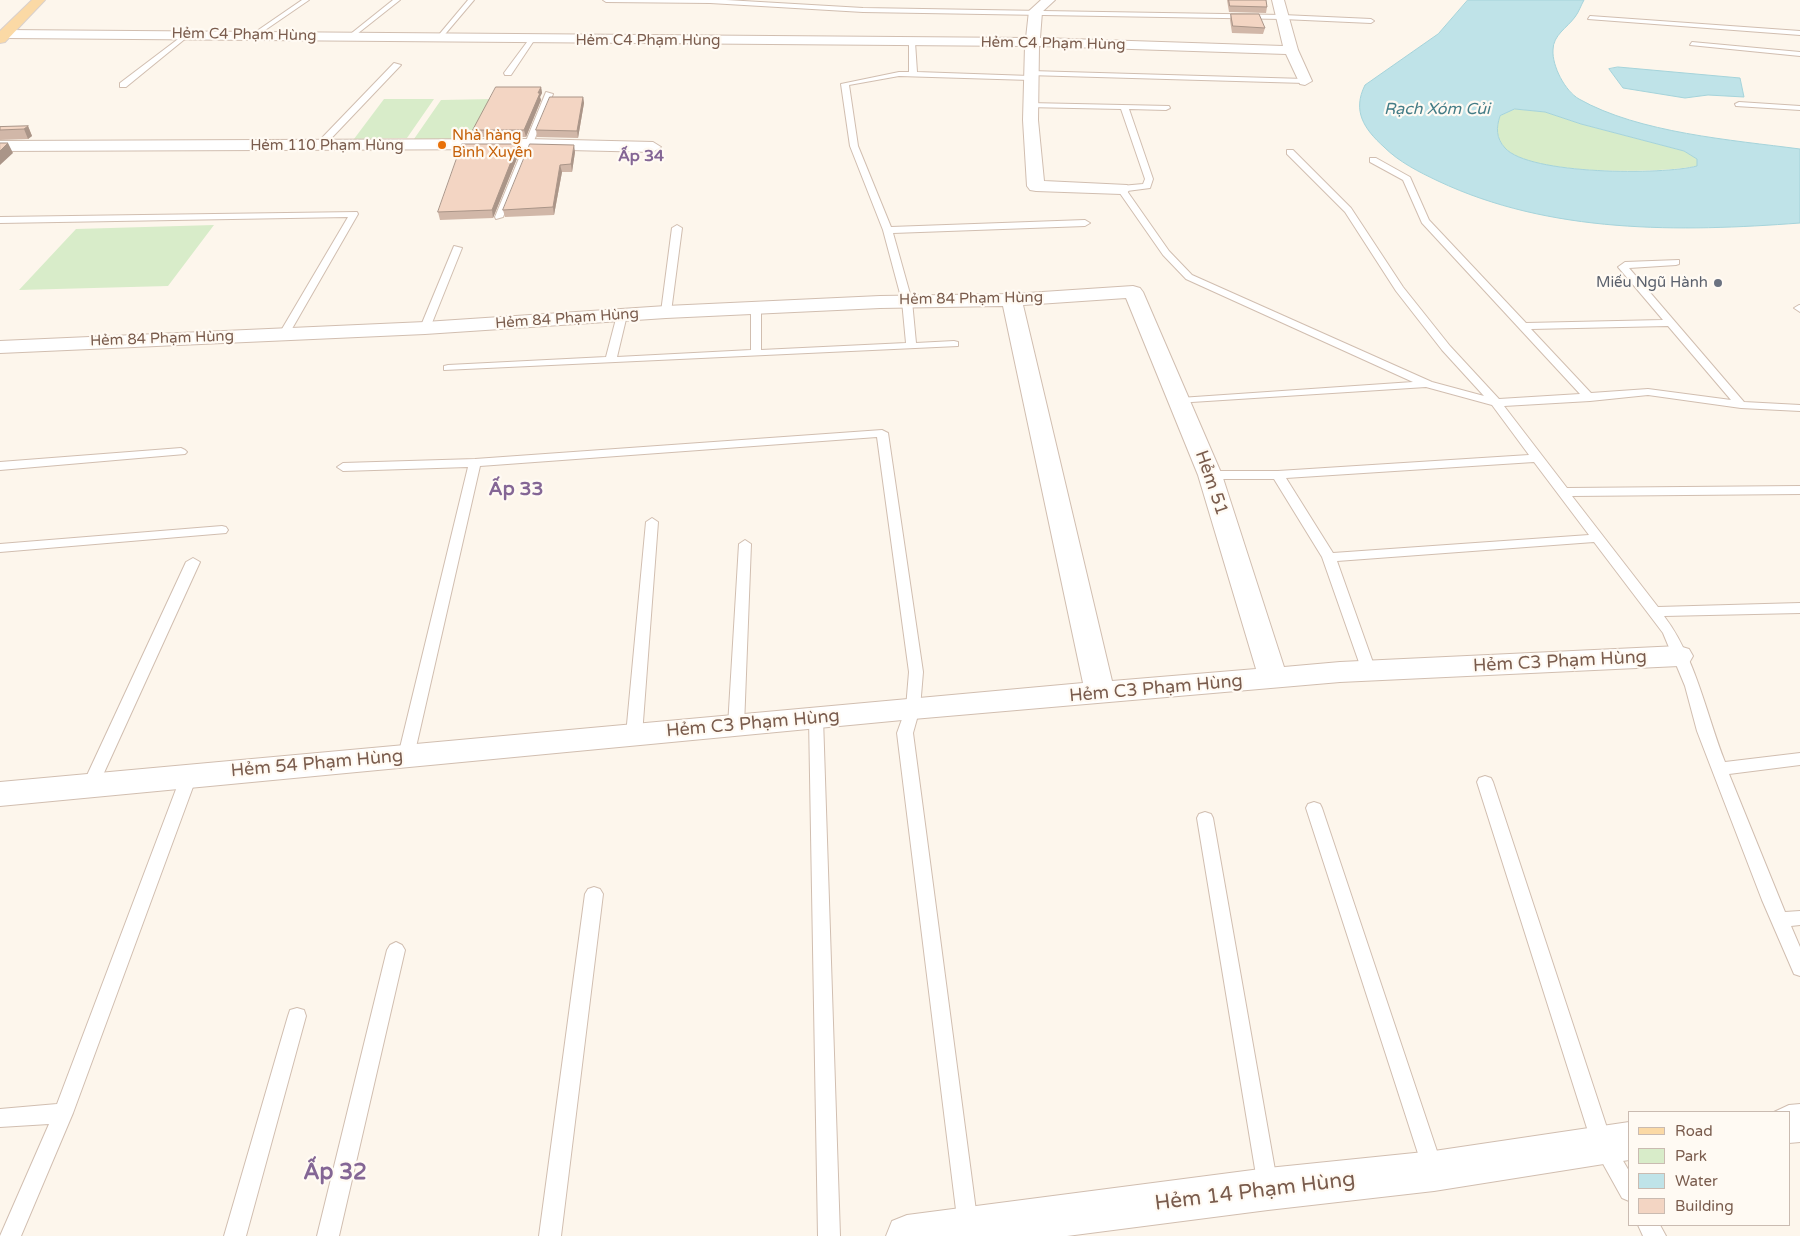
<!DOCTYPE html>
<html>
<head>
<meta charset="utf-8">
<style>
  body { margin:0 }
  #map { position:relative; width:1800px; height:1236px; overflow:hidden; background:#fdf6ec; font-family:"Varela Round",sans-serif }
  canvas { display:block }
  .legend { position:absolute; left:1628px; top:1111px; width:162px; height:115px; box-sizing:border-box; background:#fffaf3; border:1px solid #cabbb1; margin:0; padding:6px 9px; list-style:none; font-size:15px; color:#7a5c4d }
  .legend li { display:flex; align-items:center; gap:10px; height:25px }
  .legend b { width:25px; border:1px solid #cabbb1 }
</style>
</head>
<body>
<div id="map">
<canvas width="1800" height="1236"></canvas>
<ul class="legend">
<li><b style="height:6px;background:#fbd9a5"></b>Road</li>
<li><b style="height:14px;background:#d8ecc9"></b>Park</li>
<li><b style="height:14px;background:#bfe3e8"></b>Water</li>
<li><b style="height:14px;background:#f3d5c3"></b>Building</li>
</ul>
</div>
<script>
const c = document.querySelector('canvas').getContext('2d');
c.lineJoin = 'round';
function paint(path, color) {
  c.fillStyle = color;
  c.fill(path, 'evenodd');
}
function strokePath(path, color, width, dash) {
  c.strokeStyle = color;
  c.lineWidth = width;
  c.lineCap = dash ? 'butt' : 'round';
  c.setLineDash(dash || []);
  c.stroke(path);
}
function write(font, color, halo, rows, align = 'center') {
  c.font = font + ' "Varela Round",sans-serif';
  c.lineWidth = 4.5;
  c.setLineDash([]);
  c.textBaseline = 'middle';
  c.strokeStyle = halo;
  c.fillStyle = color;
  for (const [text, x, y, turn = 0] of rows) {
    c.save();
    c.translate(x, y);
    c.rotate((+turn || 0) * Math.PI / 180);
    c.textAlign = isNaN(turn) ? turn : align;
    if (halo) c.strokeText(text, 0, 0);
    c.fillText(text, 0, 0);
    c.restore();
  }
}
const green = new Path2D(`
  M384 99H434L407 138 354 139Z
  M493 99 470 139H414L441 100Z
  M1515 109 1545 112 1581 124 1684 151 1697 159V166C1662 173 1529 176 1505 148 1496 138 1496 128 1500 116Z
  M214 225 168 286 19 290 76 229Z`);
const water = new Path2D(`
  M1468 0H1584C1581 5 1579 12 1575 17 1567 28 1553 35 1553 50 1552 66 1565 91 1579 99 1639 133 1732 140 1800 149V223C1680 232 1550 234 1438 181 1419 172 1399 162 1384 147 1364 129 1352 111 1365 85L1438 34ZM1515 109 1545 112 1581 124 1684 151 1697 159V166C1663 175 1529 175 1505 148 1496 138 1496 128 1500 116Z
  M1618 67 1740 78 1744 97 1708 95 1685 98 1623 88 1609 69Z`);
const lane = new Path2D(`
  M302 0H309L255 37H251V35Z
  M393 0H400L352 38H348V36Z
  M468 0H474L441 39H437V37Z
  M603 0H726L863 8 1283 15 1371 19 1374 21 1371 23 1283 19 863 12 710 3 606 2Z
  M1590 16 1800 31V35L1588 19Z
  M186 33 191 34 126 87H120V83Z
  M530 38 535 39 511 75H505L504 73Z
  M912 40 915 42 917 72 1030 76 1034 78 1030 80 899 76 849 85 858 146 891 227 1085 220 1090 223 1085 226 893 233 912 301 916 343 954 341 958 342V346L444 370V366L448 365 606 357 617 315 622 312 627 315 617 357 751 350V309L756 306 761 309V350L906 343 902 301 883 230 850 146 841 84 899 72H909V42Z
  M1692 42 1800 52V56L1690 45Z
  M394 63 401 65 322 148H316V144Z
  M1031 71 1305 79 1309 81 1305 83 1028 75V71Z
  M546 92 553 94 503 217 496 219 495 217Z
  M1739 102 1800 106V110L1736 106 1735 104Z
  M1029 103 1169 106 1170 108 1166 110 1129 109 1153 179 1150 188 1127 191 1169 251 1192 275 1432 382 1484 396 1442 350 1396 291 1345 212 1287 154V150H1293L1351 208 1403 287 1450 346 1499 399 1580 394 1422 223 1403 180 1370 162V158H1376L1410 177 1429 220 1526 323 1663 320 1618 267 1625 262 1679 260V264L1676 265 1629 268 1744 402 1800 405V411L1741 408 1648 395 1590 401 1504 406 1567 488 1800 486V494L1572 496 1658 607 1800 603V613L1664 616C1696 658 1706 714 1725 762L1800 753V765L1729 774 1785 912 1800 911V925L1791 926 1800 947V976L1794 974 1762 900 1697 731 1685 686 1663 633 1594 542 1337 561 1376 671 1369 676 1362 671 1322 557 1274 479H1210L1204 475 1210 471H1278L1529 455 1492 405 1426 387 1176 403 1174 401 1180 398 1413 382 1186 279 1163 255 1117 189 1121 186 1143 184 1145 179 1121 109 1026 107V103ZM1668 326 1731 400 1648 389 1591 393 1531 329ZM1534 462 1589 535 1333 553 1286 478Z
  M357 212 358 214 289 334 284 337 279 334 348 217 0 223V217Z
  M677 225 682 228 671 312 666 315 661 312 672 228Z
  M454 246 462 248 430 328 425 331 421 330 420 328Z
  M1799 305H1800V312L1794 308Z
  M882 430 888 433 923 672 920 708 913 733 978 1226 975 1233 969 1236 961 1233 958 1226 897 733 906 708 909 672 877 437 480 466 414 756 411 760H401L398 756 468 467 343 471 337 467 343 463 475 459Z
  M181 448 185 450 187 452 185 454 0 470V462Z
  M652 518 658 522 642 735 639 739H629L626 735 646 522Z
  M222 526 226 527 228 530 226 533 0 552V544Z
  M745 540 751 544 744 726 741 730H731L728 726 739 544Z
  M193 558 200 562 98 786 96 790 90 792 84 790 82 786 186 562Z
  M816 713 821 714 823 718 840 1236H818L809 718 811 714Z
  M189 770 195 772 197 776 73 1113 21 1236H0L49 1124 0 1127V1109L57 1104 181 776 183 772Z
  M1485 776 1491 778 1493 782 1611 1140 1629 1171V1201L1622 1198 1592 1144 1477 782 1479 778Z
  M1314 802 1320 804 1322 808 1443 1169 1440 1176 1433 1179 1426 1176 1423 1169 1306 808 1308 804Z
  M1205 812 1211 814 1213 818 1278 1187 1275 1194 1268 1197 1261 1194 1258 1187 1197 818 1199 814Z
  M594 887 600 889 603 894 561 1236H539L585 894 588 889Z
  M396 942 402 945 405 950 339 1236H317L387 950 390 945Z
  M297 1008 304 1010 306 1016 246 1236H224L288 1016 290 1010Z
  M1638 1225H1660L1666 1236H1643Z`);
const street = new Path2D(`
  M1041 0H1055L1042 12 1040 38 1283 46 1272 0H1284L1298 50 1312 81 1305 85 1300 84 1286 54 1039 46 1038 120 1044 181 1127 185 1130 189 1127 193 1121 194 1036 191 1030 190 1027 186 1023 120 1025 46 6 38 0 35 1 31 6 30 1026 38 1029 11Z
  M527 139 653 142 661 147 653 152 527 149 0 151V141Z
  M1133 286 1140 288 1143 292 1222 475 1284 667 1340 662 1679 646 1689 649 1693 656 1689 663 1679 666 1340 682 913 719 0 806V782L1083 683 1003 306 880 308 666 318 425 334 0 353V341L425 322 666 306 880 296 1012 294ZM1126 298 1198 475 1256 669 1112 681 1023 305Z
  M1800 1104V1142L1789 1143V1112H1774L1789 1105Z
  M1629 1122V1160L1434 1191 1268 1210 1067 1236H886L892 1221 907 1215 1268 1168 1434 1151Z`);
const primary = new Path2D(`
  M32 0H45L5 42 0 43V31Z`);
const wall = new Path2D(`
  M1227 0H1266L1267 7 1266 13 1229 12Z
  M1231 14 1265 28 1263 34 1232 33 1230 20Z
  M541 87 542 93 540 97 541 100 526 137H475L473 130Z
  M583 97 584 103 578 138 537 137 536 130Z
  M28 126 32 136 28 139 0 140V127Z
  M520 151 493 218 440 220 438 212Z
  M575 152 572 172H562L554 215 505 217 503 210Z`);
const shadedWall = new Path2D(`
  M541 87 542 93 540 97 541 100 526 137 524 130Z
  M583 97 584 103 578 138 577 131Z
  M28 126 32 136 28 139 24 129Z
  M8 143 13 153 0 165V151Z
  M518 144 520 151 493 218 492 210Z
  M574 145 575 152 572 172 571 164Z
  M560 165 562 172 554 215 553 207Z`);
const building = new Path2D(`
  M1229 0H1266L1267 7 1230 6Z
  M1231 14H1259L1265 28 1233 26Z
  M496 87H541L538 93H540L524 130H473Z
  M550 97H583L577 131 536 130Z
  M28 126 24 129 0 130V127Z
  M0 143H8L0 151Z
  M462 144H518L492 210 438 212Z
  M530 144 574 145 571 164 560 165 553 207 503 210Z`);
const markers = [
  [442,145,5,"#e8710a"],
  [1718,283,5,"#6b7280"]
];
const farStreetnames = [
  ["Hẻm C4 Phạm Hùng",244,35,1],
  ["Hẻm C4 Phạm Hùng",648,41],
  ["Hẻm C4 Phạm Hùng",1053,44,1],
  ["Hẻm 110 Phạm Hùng",327,146],
  ["Hẻm 84 Phạm Hùng",971,299,-1],
  ["Hẻm 84 Phạm Hùng",567,319,-4],
  ["Hẻm 84 Phạm Hùng",162,339,-2]
];
const farFoodnames = [
  ["Nhà hàng",452,136],
  ["Bình Xuyên",452,153]
];
const farWorshipnames = [
  ["Miếu Ngũ Hành",1708,283]
];
const farWaternames = [
  ["Rạch Xóm Củi",1437,110]
];
const farNeighbourhoodnames = [
  ["Ấp 34",641,157]
];
const streetNames = [
  ["Hẻm 51",1211,483,71],
  ["Hẻm C3 Phạm Hùng",1560,662,-3],
  ["Hẻm C3 Phạm Hùng",1156,689,-5],
  ["Hẻm C3 Phạm Hùng",753,724,-5],
  ["Hẻm 54 Phạm Hùng",317,764,-5]
];
const neighbourhoodNames = [
  ["Ấp 33",516,490]
];
const nearStreetnames = [
  ["Hẻm 14 Phạm Hùng",1255,1192,-7]
];
const nearNeighbourhoodnames = [
  ["Ấp 32",335,1173]
];
paint(green, '#d8ecc9');
paint(water, '#bfe3e8');
strokePath(water, '#a5d3da', 1);
strokePath(lane, '#d1beb0', 2);
strokePath(street, '#d1beb0', 2);
strokePath(primary, '#dad1cd', 2);
paint(lane, '#fff');
paint(street, '#fff');
paint(primary, '#fbd9a5');
paint(wall, '#d1b7a8');
paint(shadedWall, '#aa9588');
paint(building, '#f3d5c3');
strokePath(building, '#aa9588', 1);
for (const [x, y, r, color] of markers) {
  const dot = new Path2D();
  dot.arc(x, y, r, 0, 2 * Math.PI);
  c.fillStyle = color;
  c.fill(dot);
  strokePath(dot, '#fffaf3', 2);
}
write('15px', '#7a5c4d', '#fffaf3', farStreetnames);
write('15px', '#c56008', '#fffaf3', farFoodnames, 'left');
write('15px', '#5b616d', '#fffaf3', farWorshipnames, 'right');
write('italic 16px', '#437c86', '#fffaf3', farWaternames);
write('bold 16px', '#846695', '#fffaf3', farNeighbourhoodnames);
write('18px', '#7a5c4d', '#fffaf3', streetNames);
write('bold 19px', '#846695', '#fffaf3', neighbourhoodNames);
write('21px', '#7a5c4d', '#fffaf3', nearStreetnames);
write('bold 22px', '#846695', '#fffaf3', nearNeighbourhoodnames);
</script>
</body>
</html>
